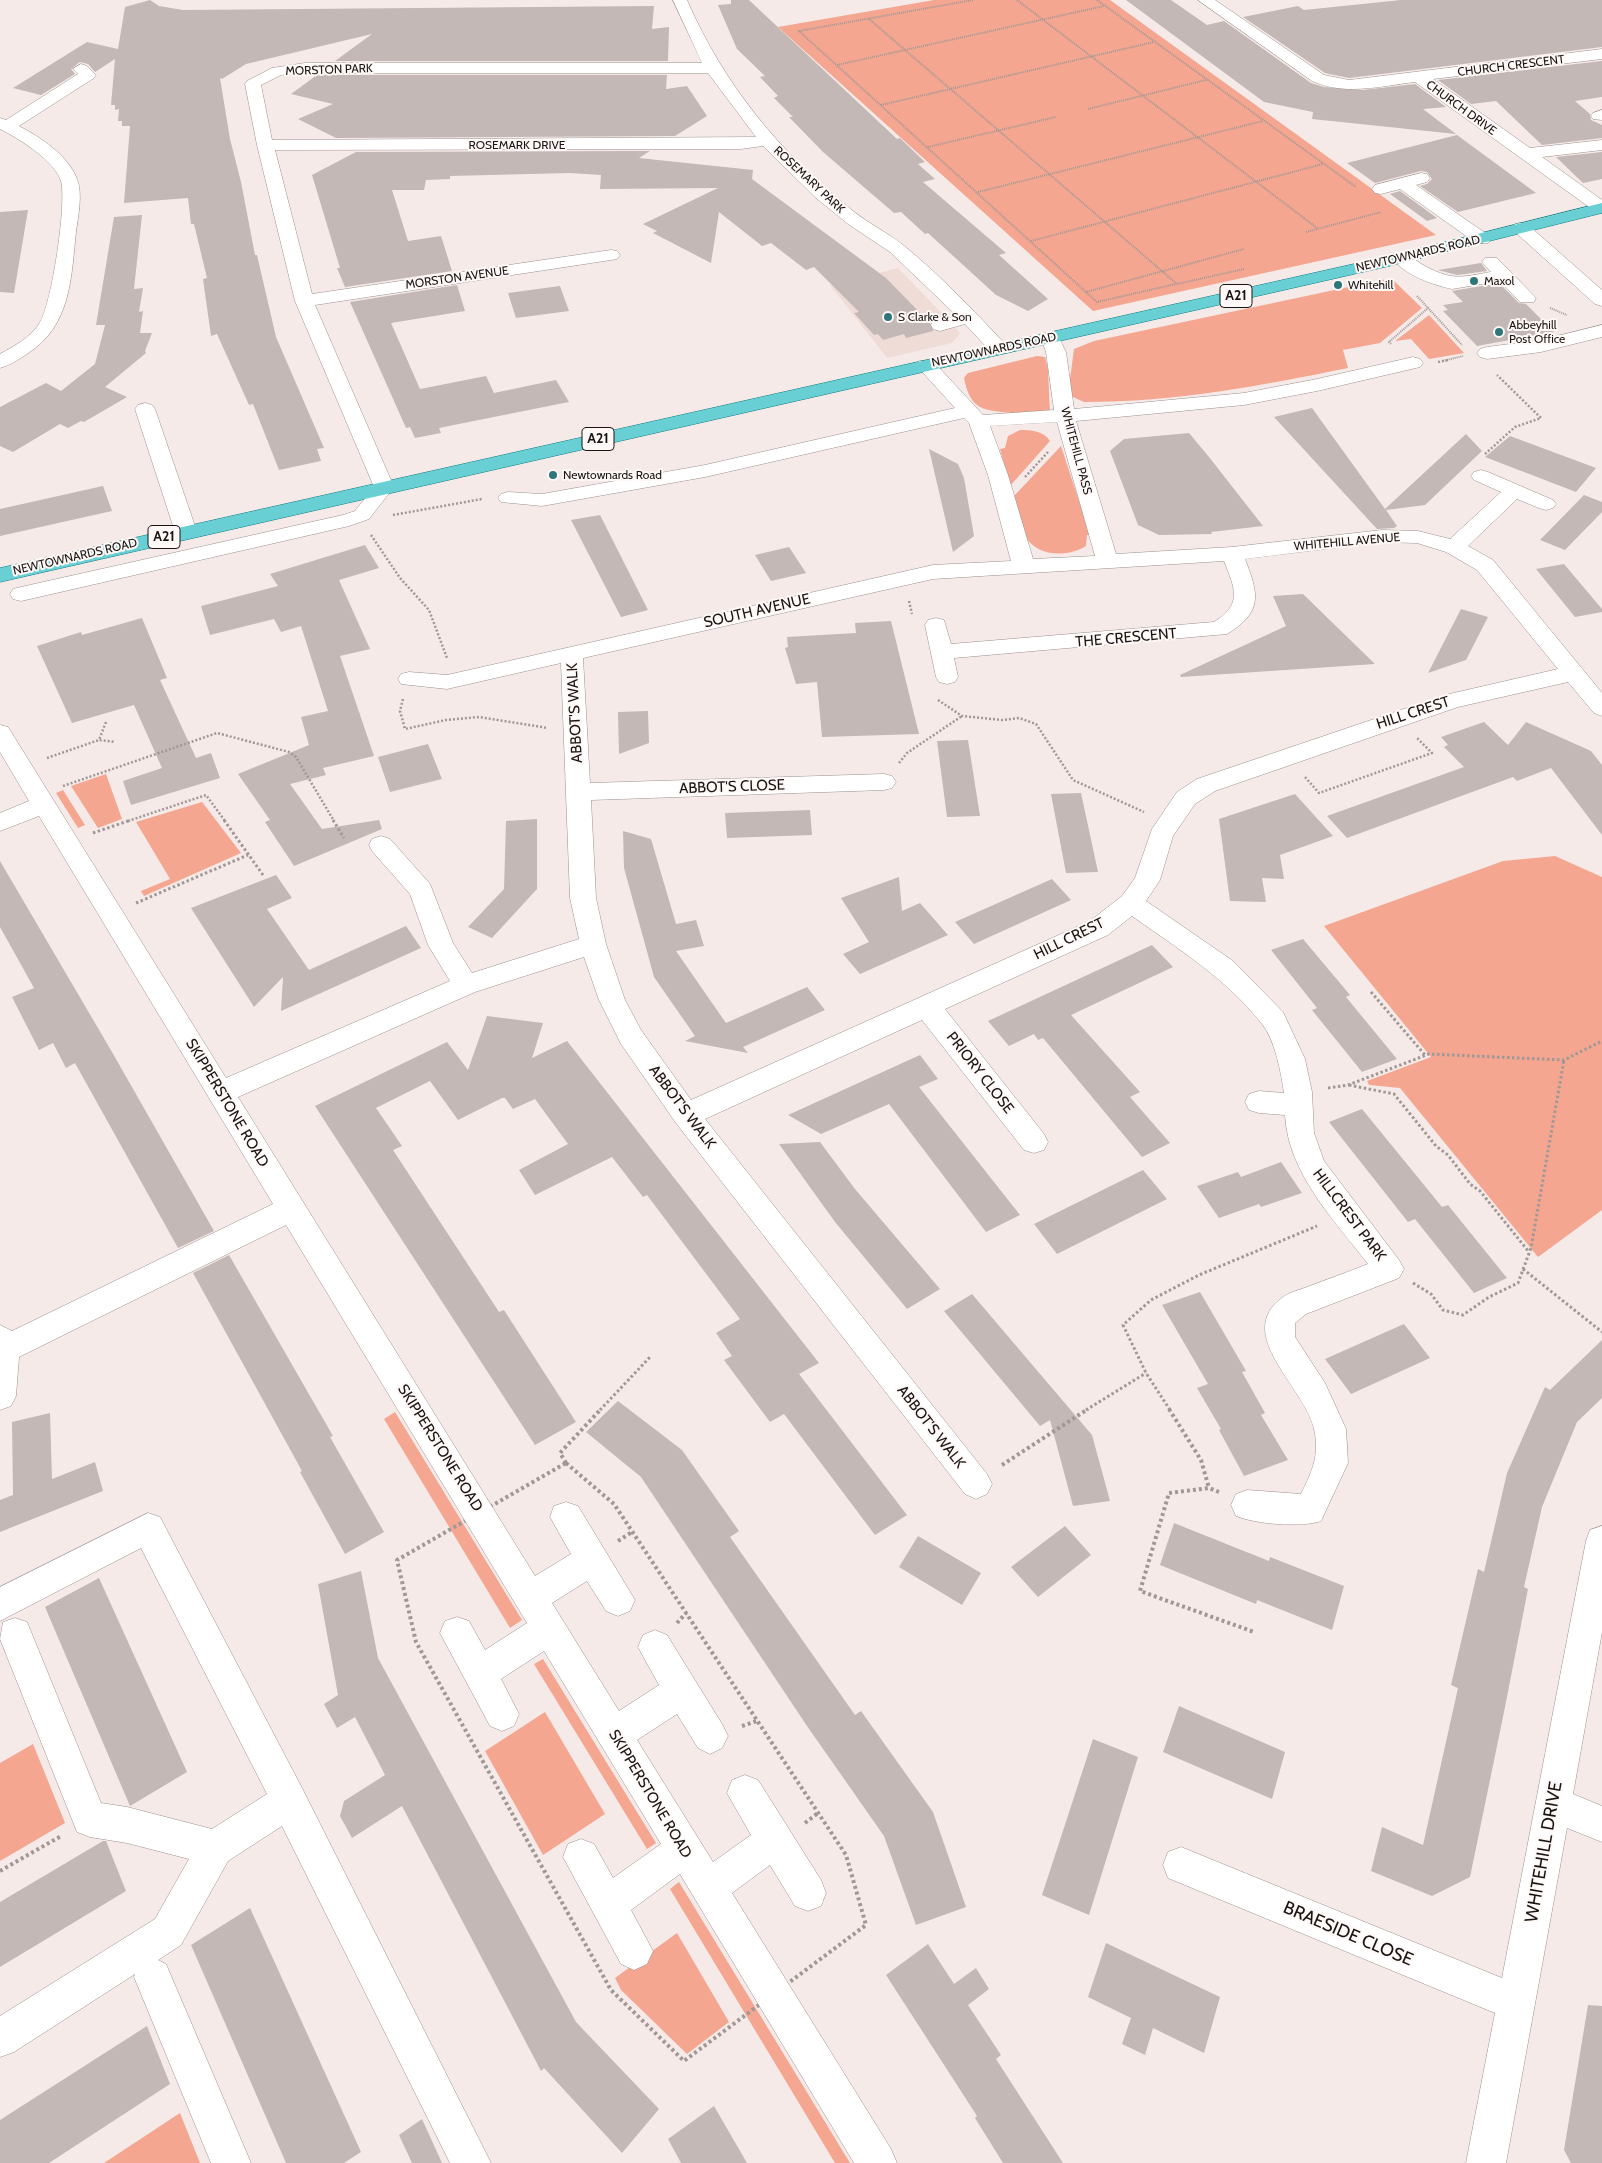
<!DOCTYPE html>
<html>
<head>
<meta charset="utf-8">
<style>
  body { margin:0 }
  canvas { display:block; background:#f5eae7 }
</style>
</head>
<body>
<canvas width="1602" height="2163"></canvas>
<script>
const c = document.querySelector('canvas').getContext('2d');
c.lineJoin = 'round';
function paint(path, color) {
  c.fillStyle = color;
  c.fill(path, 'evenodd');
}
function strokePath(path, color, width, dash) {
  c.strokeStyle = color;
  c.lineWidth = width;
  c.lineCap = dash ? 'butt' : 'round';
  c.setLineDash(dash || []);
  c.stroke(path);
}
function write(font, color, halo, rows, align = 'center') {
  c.font = font + ' Cabin,sans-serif';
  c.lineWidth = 4;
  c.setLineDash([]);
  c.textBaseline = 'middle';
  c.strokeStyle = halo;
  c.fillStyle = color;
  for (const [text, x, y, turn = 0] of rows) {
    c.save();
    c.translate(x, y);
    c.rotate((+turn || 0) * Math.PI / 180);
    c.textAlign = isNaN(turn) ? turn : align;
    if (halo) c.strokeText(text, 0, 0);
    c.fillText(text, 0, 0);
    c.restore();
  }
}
const built = new Path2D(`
  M898 268 955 327 960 334 952 343 887 358 830 285Z`);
const green = new Path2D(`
  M934 0H1110L1436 235 1093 311 778 27Z
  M1391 278 1422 308 1380 343 1343 350 1348 368C1259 386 1176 402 1084 402L1071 396 1069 386 1074 349 1094 341Z
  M1429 315 1464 353 1429 359 1411 339 1395 341Z
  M1037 356 1045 357 1048 369 1050 414C1034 413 989 415 977 405 969 399 966 387 964 378L968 373Z
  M1020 430C1031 430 1044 431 1050 441L1010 486 1000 449 1005 448 1008 436Z
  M1061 446 1090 535H1087L1086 546C1067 558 1035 557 1024 534 1019 522 1017 508 1014 496Z
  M106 774 122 819 98 828 71 786Z
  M63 790 85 825 78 828 56 793Z
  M202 802 241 853 144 896 141 891 170 879 136 822Z
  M1555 856 1602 877V1210L1538 1257 1400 1088 1369 1085 1367 1081 1431 1057 1324 926 1503 861Z
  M395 1412 522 1620 510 1628 384 1419Z
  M543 1659 656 1843 647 1849 534 1664Z
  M545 1712 605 1814 543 1855 485 1751Z
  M33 1744 65 1823 0 1861V1763Z
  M679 1882 850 2163H835L670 1889Z
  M677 1933 729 2022 687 2054 621 1990 615 1978Z
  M180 2113 200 2163H104Z`);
const building = new Path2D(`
  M150 0 159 6 183 10 654 6 652 29 669 27 668 61H335L372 34 246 64 222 79 220 78 230 139 241 182 255 255H257L276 337 324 448 317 449 321 461 279 470 253 404 249 405 217 334 211 336 203 279 207 278 194 224H191L188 198 124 203 130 126H122V121H118L119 109 115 110V105H111L115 59 95 72 88 64 80 62 71 69 75 74 41 95 13 88 87 42 118 49 125 7Z
  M731 0H749L897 139 900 138 925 162 918 164 935 179 923 182 1006 253 999 255 1048 299 1028 311 996 295 928 233 925 234 901 212 894 213 823 152 789 117H793L774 98 778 96 760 77 765 76 737 49 718 5 731 4Z
  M1126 0H1171L1207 25 1224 21 1311 83 1324 87 1363 90 1415 84 1446 107 1423 109 1456 134 1312 119 1313 112 1264 102Z
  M1401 0H1602V47L1349 78 1325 73 1243 17 1298 6 1304 10Z
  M1602 61V97L1575 101 1590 114 1591 120 1602 125V138L1542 145 1496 101 1471 104 1438 80Z
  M317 75H667L666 89 687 86 707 116 675 136 336 138 298 119 333 104 291 94Z
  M1457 135 1536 193 1458 212 1420 186 1427 184 1432 179 1427 172 1421 171 1375 183 1347 163Z
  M650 151 639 158 753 170 752 179 886 278 930 323 933 331 906 338 904 334 883 340 878 334 874 335 854 313 859 312 814 267 806 270 771 243 762 246 719 212 711 263 653 233 657 231 643 224 718 188 600 189 601 175 570 173 450 176V179L426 180 424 190H392L408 241 441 236 452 271 345 287 337 268H340L312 175 356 152Z
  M1602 152V179L1583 183 1556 157Z
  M1400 191 1437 218 1427 221 1390 194Z
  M28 210 14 293 0 292V212Z
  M142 215 134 289 143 288 139 312 143 311 140 333H152L145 351 146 353 105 387 127 397 84 422 81 421 68 428 60 424 13 452 0 446V407L46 383 61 391 95 364 105 325H96L114 217Z
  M1481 263 1487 271 1457 275 1438 270Z
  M1499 283 1519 303 1526 304 1554 332 1477 346 1443 311 1448 310 1443 305 1463 302 1452 291Z
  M457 285 465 311 391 323 420 389 486 376 494 393 556 380 569 402 439 428 441 433 415 438 410 427 406 428 350 302Z
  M560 286 569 311 516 318 508 293Z
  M1312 408 1385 509 1466 434 1482 451 1425 505 1386 510 1397 526 1394 528 1377 529 1274 417Z
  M1189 433 1209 457 1263 526 1211 532 1212 534 1159 535 1138 525 1110 451 1124 439Z
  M1510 436 1596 468 1576 492 1485 457Z
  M929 449 958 464 964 478 974 536 953 552Z
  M103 486 112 511 0 536V509Z
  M1584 495 1602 502V512L1565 550 1540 540Z
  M600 515 648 610 621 617 571 520Z
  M365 545 379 568 339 580 370 649 340 656 374 756 323 768 326 775 290 784 322 829 379 820 382 829 294 866 265 822 270 820 238 774 309 745 301 717 328 711 301 626 281 632 274 619 210 635 201 606 278 586 270 574Z
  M789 547 806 573 771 581 755 555Z
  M1564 564 1602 609V612L1575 617 1536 569Z
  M1303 594 1375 664 1181 677 1180 675 1286 626 1273 596Z
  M1461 609 1488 617 1466 660 1428 673Z
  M142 618 167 678 160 680 196 758 211 753 220 778 131 805 123 781 162 768 134 705 72 723 37 646 81 632 82 635Z
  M891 621 919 734 822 737 817 682 796 684 785 648 788 647 787 637 856 633 855 623Z
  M648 711 649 743 619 754 618 712Z
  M1484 722 1508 745 1526 722 1591 751 1602 765V835L1551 768 1517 781 1513 777 1347 838 1327 816 1464 767 1444 747 1448 745 1441 737Z
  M968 740 980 816 947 817 937 741Z
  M428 744 442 779 390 792 378 757Z
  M1081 793 1098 872 1066 873 1051 794Z
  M1295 794 1333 836 1280 855 1284 879 1262 878 1266 902 1230 901 1219 819Z
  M810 810 812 835 727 838 725 813Z
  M537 819V889L492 938 468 927 504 889 506 821Z
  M623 831 651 839 676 924 696 920 704 946 676 951 726 1023 807 987 825 1010 743 1047 748 1053 685 1041 695 1036 654 977 624 868Z
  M0 861 112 1052 214 1231 178 1248 75 1063 66 1068 53 1043 39 1050 12 997 34 988 0 927Z
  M276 875 292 898 267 909 309 970 406 926 421 948 281 1011 283 977 254 1007 191 908Z
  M899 877 902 911 920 903 948 935 860 974 843 954 869 942 841 898Z
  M1052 879 1071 900 974 944 955 922Z
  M1303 939 1350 995 1346 997 1397 1059 1362 1072 1312 1010 1317 1008 1271 950Z
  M1152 945 1173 967 1071 1015 1140 1092 1130 1097 1170 1143 1142 1157 1043 1038 1038 1040 1034 1034 1009 1046 988 1021Z
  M487 1016 543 1023 532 1058 567 1041 819 1363 799 1374 907 1515 875 1535 784 1414 770 1422 724 1360 732 1356 716 1333 740 1319 647 1195 643 1197 612 1157 535 1195 519 1170 568 1144 535 1099 513 1109 505 1098H502L458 1120 430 1081 376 1108 402 1146 393 1150 499 1312 504 1310 576 1422 535 1445 315 1106 447 1042 468 1070Z
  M920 1055 938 1079 919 1087 1020 1215 986 1232 889 1104 821 1134 788 1115Z
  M1362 1109 1442 1207 1448 1205 1507 1278 1474 1293 1415 1219 1408 1222 1329 1122Z
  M820 1142 855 1189 940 1289 907 1309 835 1222 779 1144Z
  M1281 1162 1302 1193 1261 1207 1259 1204 1219 1218 1197 1186 1238 1172 1241 1177Z
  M1143 1170 1167 1199 1057 1254 1034 1224Z
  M229 1255 333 1436 330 1437 384 1532 345 1554 300 1472 302 1471 193 1273Z
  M1200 1292 1246 1371 1242 1372 1265 1413 1261 1415 1288 1460 1244 1476 1219 1430 1221 1429 1197 1388 1208 1384 1162 1305Z
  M972 1294 1092 1435 1110 1501 1073 1506 1050 1420 1040 1426 944 1311Z
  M1404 1324 1430 1358 1351 1394 1325 1359Z
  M1602 1340V1398L1577 1422 1542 1507 1524 1587 1528 1589 1504 1712 1470 1877 1432 1896 1371 1871 1382 1827 1423 1845 1458 1688 1451 1685 1478 1569 1484 1572 1507 1473 1545 1387 1550 1390Z
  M618 1401 682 1450 739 1531 730 1537 855 1715 861 1711 933 1812 966 1907 916 1925 884 1836 807 1726 641 1477 586 1432Z
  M50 1413 52 1479 95 1462 103 1491 0 1532V1500L13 1495 12 1422Z
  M1174 1523 1269 1561 1270 1557 1344 1586 1332 1630 1257 1600 1256 1604 1160 1565Z
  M1065 1526 1091 1555 1038 1597 1011 1567Z
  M918 1536 981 1573 962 1605 899 1567Z
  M361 1571 378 1658 576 2022 659 2109 622 2153 544 2068 541 2071 402 1806 352 1838 340 1816 344 1801 385 1775 355 1717 337 1728 324 1704 338 1695 318 1584Z
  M99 1578 187 1772 130 1806 45 1607Z
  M1179 1706 1285 1752 1272 1799 1163 1752Z
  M1093 1739 1138 1757 1089 1915 1042 1895Z
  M103 1841H106L126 1891 0 1967V1902Z
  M250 1908 361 2152 344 2163H286L191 1945Z
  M1106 1943 1220 1997 1204 2053 1153 2028 1145 2055 1122 2044 1131 2018 1088 1997Z
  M928 1944 954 1984 976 1968 989 1989 968 2005 1001 2055 996 2059 1063 2163H1003L975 2118 977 2116 886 1975Z
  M1588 2005 1602 2006V2163H1571L1564 2150Z
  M147 2026 170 2084 49 2163H0V2120Z
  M714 2106 747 2163H681L668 2139Z
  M422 2119 442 2163H412L399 2135Z`);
const pathFar3 = new Path2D(`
  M973 0 799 31 1086 292 1244 249
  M1017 0 1317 228
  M1097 0 1356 187
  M869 19 1177 284 1244 269
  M837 65 1104 6
  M881 105 1154 42
  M1088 109 1206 80
  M928 147 1056 117
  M978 192 1263 121
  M1306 232 1381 212
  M1031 241 1323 164
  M1086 292 1097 302 1176 284
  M1417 296 1462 345
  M1550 308 1567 315
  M1391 344 1389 342 1428 308
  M1443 361 1463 356`);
const pathFar2 = new Path2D(`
  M1438 362 1448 360
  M1485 454 1515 427 1541 418 1497 375
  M1025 477 1048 452
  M393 515 482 499
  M371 535 400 578 429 610 447 658
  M909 601 912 614
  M403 699 400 711 405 729 446 720 479 717 548 728
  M938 700 962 716 1002 720 1019 718 1036 724 1073 780 1144 812
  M106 722 99 740 115 742
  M47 758 99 740
  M899 763 907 753 962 716
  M1305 777 1319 793 1432 753 1417 738
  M63 786 217 733 289 752 296 757 334 821
  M128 821 206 795 225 821`);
const pathFar1 = new Path2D(`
  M224 820 263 875
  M333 820 344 838
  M93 833 131 820
  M136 903 248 855
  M1371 992 1425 1055
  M1349 1085 1394 1094 1436 1146 1448 1155 1470 1184 1480 1191 1529 1252
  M1328 1088 1348 1085 1429 1054 1564 1060 1602 1041
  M1523 1269 1602 1332
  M1413 1283 1431 1294 1443 1310 1463 1315 1489 1297 1518 1283 1531 1248 1564 1060
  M600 1410 651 1356
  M1086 1410 1146 1373
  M1170 1410 1146 1373 1123 1325 1151 1300 1199 1275 1317 1226`);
const path = new Path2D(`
  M1169 1409 1201 1460 1209 1488
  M566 1463 614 1504 846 1855 866 1925 684 2061 611 1990 416 1642 397 1560Z
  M566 1463 560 1453 601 1409
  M1002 1465 1088 1409
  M1219 1492 1209 1488 1169 1493 1140 1591 1254 1632
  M618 1541 632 1532
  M677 1623 686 1613
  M742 1726 757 1721
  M805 1823 818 1813
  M0 1871 61 1836`);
const minor = new Path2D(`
  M673 0H687C724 85 780 153 853 211 869 224 887 232 903 245 940 275 973 310 1006 345L1009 349 1006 353H992L965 324 940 331 933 329 931 325 933 321 956 315 890 252 848 224 816 198 763 146 741 149 275 150 312 294 611 250 617 251 620 255 617 259 611 260 315 305 394 487 369 519 349 526 21 601 13 599 10 594 13 589 21 587 343 515 355 511 374 487 295 301 257 145 245 84 247 81 272 68 305 63H702ZM305 73H708L756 137 272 140 261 85 281 75Z
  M1198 0H1215L1324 75 1349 80 1602 49V59L1433 79 1530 148 1602 140V150L1542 157 1602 200V213L1596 212 1415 82C1381 86 1345 96 1312 81Z
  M81 64 87 66 96 75 94 78 19 126C40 137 68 155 77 179 83 194 78 217 76 232 71 279 71 326 27 354 18 360 10 365 0 368V354C14 346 30 338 39 324 52 305 67 202 61 181 54 160 18 138 0 129V118L6 120 78 74 73 69Z
  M1602 110V120L1593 119 1591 116 1593 113Z
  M1421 173 1427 174 1430 178 1427 182 1416 185 1488 235 1491 239 1488 243H1476L1400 189 1381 194 1375 193 1372 189 1375 185Z
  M1521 223 1527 224 1602 290V306L1595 304 1515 232 1512 228 1515 224Z
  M1401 253C1411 255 1417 262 1425 266 1453 281 1461 277 1491 272L1482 262 1485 258H1497L1536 298 1534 302H1520L1500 281 1452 289C1433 285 1404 275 1392 258L1395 254Z
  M1602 325V337L1541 352 1487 359 1480 357 1477 353 1480 349 1487 347 1541 340Z
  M1050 332 1057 334 1066 352 1074 409 1244 393 1317 379 1413 357 1420 359 1423 363 1420 367 1317 391 1244 405 1076 421 1116 554 1232 547 1382 530 1418 531 1450 539 1501 492 1474 480 1471 476 1474 472 1481 470 1488 472 1553 500 1556 504 1553 508 1546 510 1539 508 1517 499 1468 546 1493 560 1602 693V716L1594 713 1568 682 1458 707 1215 791 1195 804 1173 836 1160 880 1146 901 1233 961 1283 1012 1305 1059 1312 1092 1314 1133 1324 1161 1399 1260 1404 1269 1399 1278 1306 1314 1295 1323V1337L1325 1383 1346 1429 1348 1463 1321 1521C1301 1528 1256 1524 1236 1516L1231 1505 1236 1494 1247 1490 1301 1494C1312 1471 1320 1456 1314 1429 1305 1387 1232 1334 1283 1297 1290 1292 1300 1290 1307 1287 1328 1279 1348 1272 1368 1264 1334 1220 1288 1173 1285 1115L1259 1113 1249 1110 1245 1102 1249 1094 1259 1091 1284 1093C1281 1072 1275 1040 1262 1024 1227 979 1177 948 1132 916L1108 935 945 1009 1044 1134 1048 1142 1044 1150 1034 1153 1024 1150 922 1020 705 1119 987 1474 992 1484 987 1494 976 1499 965 1494 676 1123 621 1044 599 1000 584 957 475 992 238 1097 535 1576 571 1554 550 1517 554 1506 566 1502 578 1506 635 1600 630 1611 618 1616 606 1611 587 1581 552 1603 619 1711 659 1685 638 1647 643 1635 655 1630 667 1635 722 1724 728 1736 722 1748 710 1754 698 1748 677 1714 637 1740 713 1862 751 1835 727 1793 732 1780 745 1775 758 1780 821 1880 826 1893 821 1906 808 1911 795 1906 770 1865 732 1893 891 2149 897 2163H854L680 1874 631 1910 653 1951 647 1964 634 1970 621 1964 563 1857 568 1844 581 1839 594 1844 613 1878 661 1844 544 1651 501 1679 519 1714 514 1726 502 1731 490 1726 440 1633 445 1621 457 1617 469 1621 485 1650 527 1623 286 1225 19 1357 16 1396 11 1406 0 1410V1325L12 1331 273 1204 39 816 0 831V813L29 801 0 752V725L8 727 226 1078 450 981 428 945 410 894 372 851 369 845 372 839 381 836 390 839 430 884 453 943 472 973 579 939 570 898 561 663 447 689 401 684 398 679 401 674 409 672 447 675 933 565 1011 561 988 475 969 423 964 418 705 477 542 506 501 502 498 498 501 494 508 492 542 494 705 465 955 408 916 365 919 361H933L983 415 1054 410 1046 352 1041 338 1043 334ZM1057 422 1095 556 1033 559 1008 475 990 426ZM1382 542 1417 543 1446 552 1477 570 1558 669 1445 695 1197 779 1177 792 1152 829 1135 878 1122 896 1090 921 691 1100 641 1030 625 1000 606 944 596 898 591 800 884 790 892 788 896 782 892 776 884 774 590 783 583 658 933 579 1224 561C1235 589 1243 604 1214 622L951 644 944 620 936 618 928 620 925 625 936 677 939 682 947 684 955 682 958 677 954 658 1227 634C1263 612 1259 595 1245 559Z
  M145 403 152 405 155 409 197 532 193 537 186 538 179 537 175 532 135 409 138 405Z
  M148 1513 160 1517 302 1788 491 2163H450L282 1826 228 1861 181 1945 158 1960 166 1964 251 2163H211L134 1977 135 1974 14 2052 0 2057V2016L155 1919 189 1859 127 1843 90 1837 77 1832 0 1639 3 1622 15 1618 27 1622 101 1803 127 1807 212 1829 267 1794 141 1548 0 1621V1587Z
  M1602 1526V1632L1573 1794 1602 1806V1842L1567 1828 1506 2163H1466L1495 2013 1168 1878 1163 1865 1168 1852 1181 1847 1502 1978 1586 1541 1590 1530Z`);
const major = new Path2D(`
  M1602 203V213L1385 267 0 582V568L1385 257Z`);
const markers = [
  [1474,281,5,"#2d767a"],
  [1338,285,5,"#2d767a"],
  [888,317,5,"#2d767a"],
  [1499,332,5,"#2d767a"],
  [553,475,5,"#2d767a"]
];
const farStreetnames = [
  ["CHURCH CRESCENT",1511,66,-7],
  ["MORSTON PARK",329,70,-2],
  ["CHURCH DRIVE",1461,108,36],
  ["ROSEMARK DRIVE",517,145],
  ["ROSEMARY PARK",809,180,43],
  ["NEWTOWNARDS ROAD",1418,254,-13],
  ["MORSTON AVENUE",457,278,-8],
  ["NEWTOWNARDS ROAD",994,350,-12],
  ["WHITEHILL PASS",1076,451,75],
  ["WHITEHILL AVENUE",1347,542,-5],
  ["NEWTOWNARDS ROAD",75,557,-13]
];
const farPoinames = [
  ["Maxol",1484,281],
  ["Whitehill",1348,285],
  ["S Clarke & Son",898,317],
  ["Abbeyhill",1509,325],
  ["Post Office",1509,339],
  ["Newtownards Road",563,475]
];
const shields = [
  [1236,296,32],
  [598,439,32],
  [164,537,32]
];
const shieldNames = [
  ["A21",1236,296],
  ["A21",598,439],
  ["A21",164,537]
];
const streetNames = [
  ["SOUTH AVENUE",757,611,-13],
  ["THE CRESCENT",1126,638,-5],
  ["ABBOT'S WALK",575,713,-93],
  ["HILL CREST",1413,713,-18],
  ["ABBOT'S CLOSE",732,787,-2],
  ["HILL CREST",1069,939,-26],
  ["PRIORY CLOSE",980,1073,52],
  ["SKIPPERSTONE ROAD",227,1103,59],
  ["ABBOT'S WALK",682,1107,53],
  ["HILLCREST PARK",1349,1215,53],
  ["ABBOT'S WALK",931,1427,52],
  ["SKIPPERSTONE ROAD",440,1448,58],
  ["SKIPPERSTONE ROAD",650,1794,59]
];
const nearStreetnames = [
  ["WHITEHILL DRIVE",1544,1852,-80],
  ["BRAESIDE CLOSE",1348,1934,23]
];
paint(built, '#f0dcd6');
paint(green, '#f5a691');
paint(building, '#c3b8b5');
strokePath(minor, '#9b918e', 1);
strokePath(major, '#0b7a7e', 1);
strokePath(pathFar3, '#a09896', 2, [1, 1]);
strokePath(pathFar2, '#a09896', 2.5, [2, 2]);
strokePath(pathFar1, '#a09896', 3, [2.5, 2.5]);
strokePath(path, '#a09896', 4, [3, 3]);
paint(minor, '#fff');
paint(major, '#68d0d4');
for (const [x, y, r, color] of markers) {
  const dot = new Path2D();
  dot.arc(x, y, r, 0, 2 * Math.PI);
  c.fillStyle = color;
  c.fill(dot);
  strokePath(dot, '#fff8f6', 2);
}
write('12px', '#181514', '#fff8f6', farStreetnames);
write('12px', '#181514', '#fff8f6', farPoinames, 'left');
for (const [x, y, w] of shields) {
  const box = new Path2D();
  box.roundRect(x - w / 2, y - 11.5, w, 23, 4);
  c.fillStyle = '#fff8f6';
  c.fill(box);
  strokePath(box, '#181514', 1);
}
write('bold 14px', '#181514', null, shieldNames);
write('15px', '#181514', '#fff8f6', streetNames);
write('18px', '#181514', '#fff8f6', nearStreetnames);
</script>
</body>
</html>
